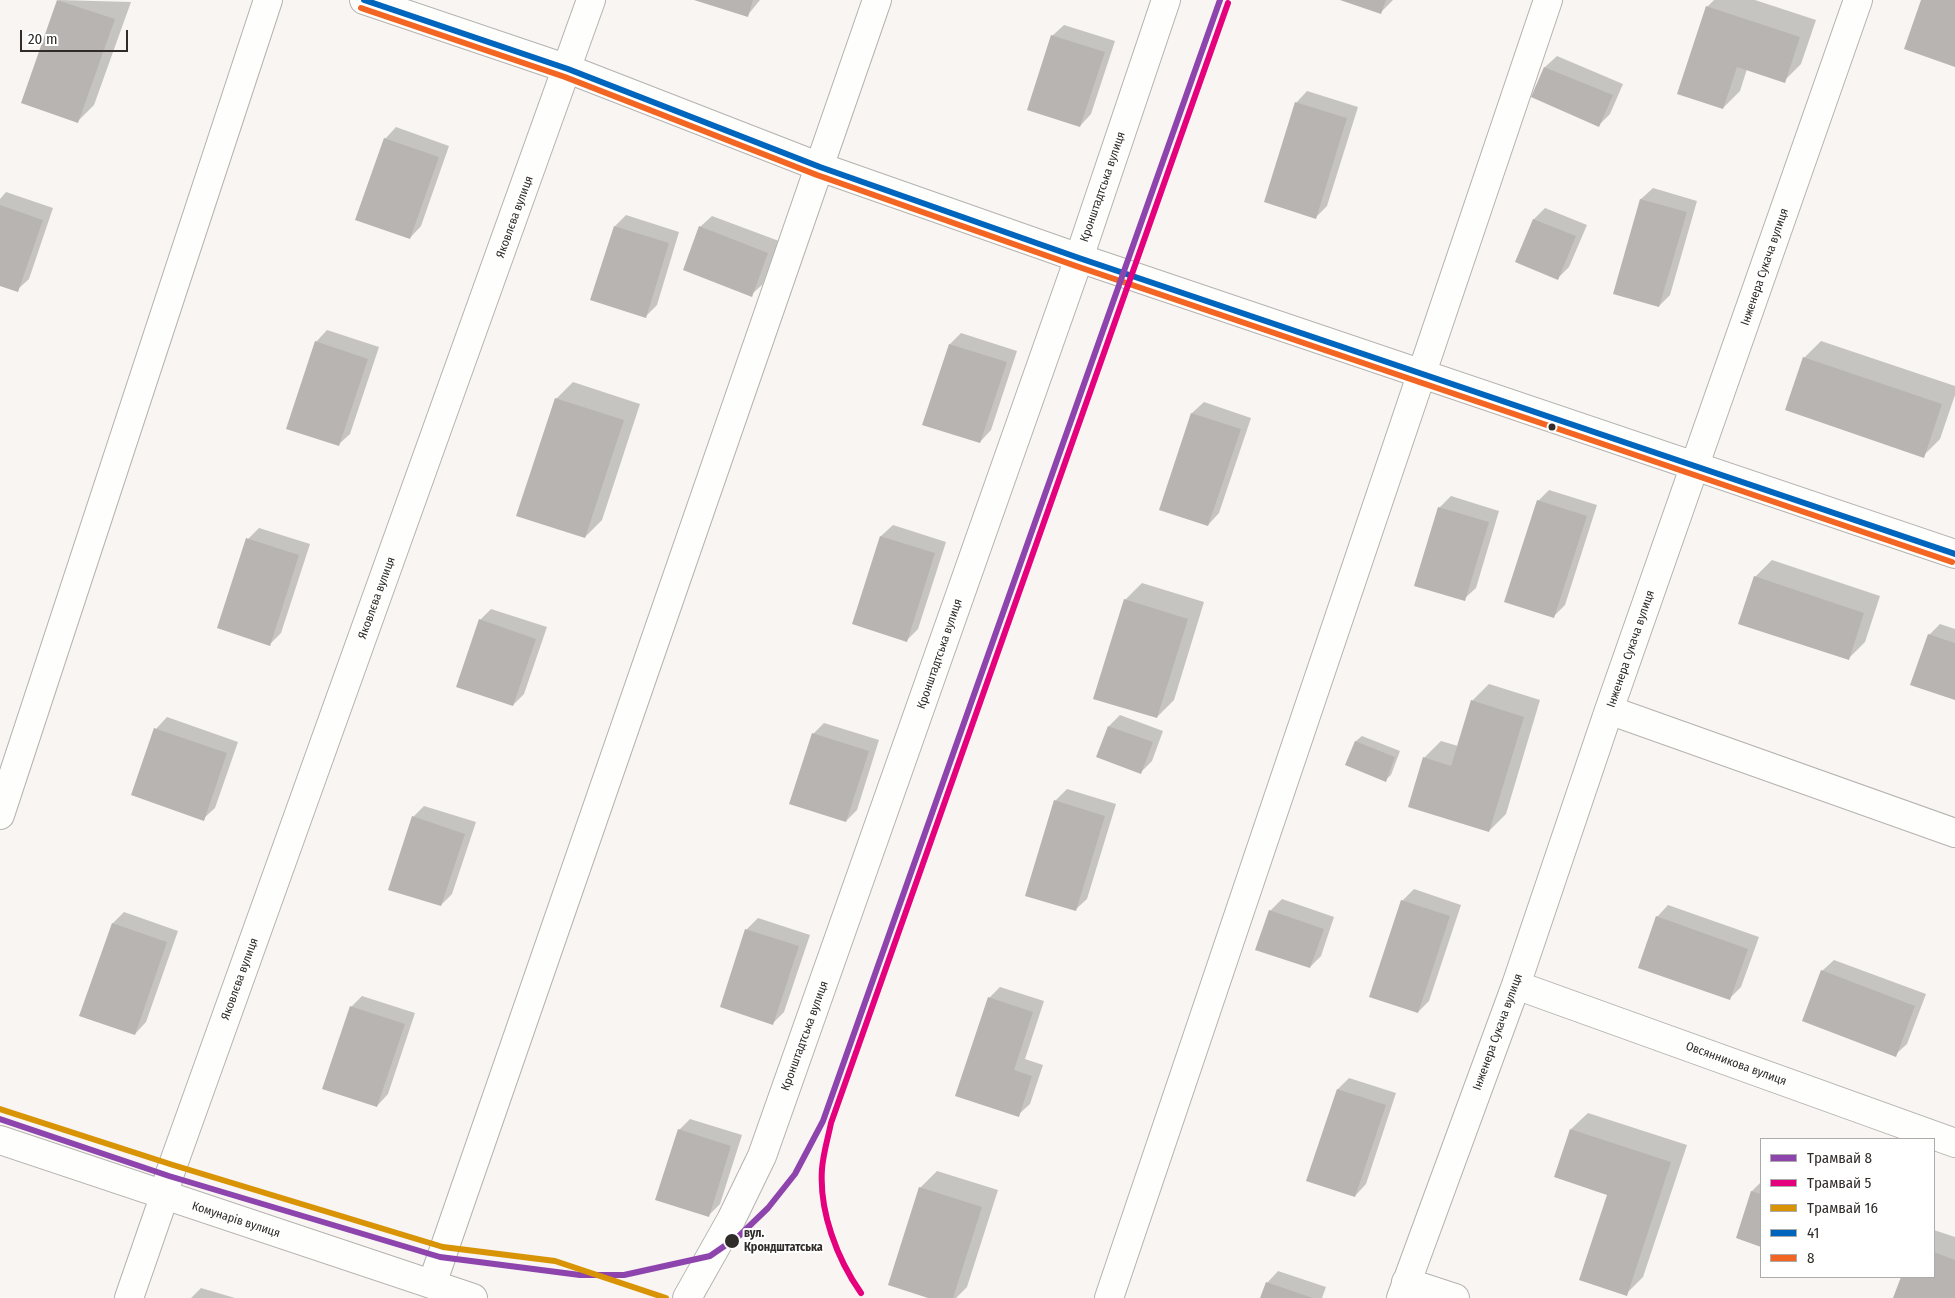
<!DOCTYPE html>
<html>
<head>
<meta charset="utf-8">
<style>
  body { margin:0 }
  #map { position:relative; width:1955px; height:1298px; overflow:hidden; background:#f8f5f2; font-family:"Fira Sans Condensed",sans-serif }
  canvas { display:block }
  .legend { position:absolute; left:1760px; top:1138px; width:175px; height:140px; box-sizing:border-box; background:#fff; border:1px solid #acaba9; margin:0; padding:6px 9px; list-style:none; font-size:15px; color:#2f2c29 }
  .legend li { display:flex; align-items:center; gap:10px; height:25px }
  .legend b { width:25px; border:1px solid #acaba9 }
  .scale { position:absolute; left:20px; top:30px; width:108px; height:22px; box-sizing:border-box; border:2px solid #2f2c29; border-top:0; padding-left:6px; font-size:15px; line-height:18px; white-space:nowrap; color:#2f2c29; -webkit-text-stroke:4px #fff; paint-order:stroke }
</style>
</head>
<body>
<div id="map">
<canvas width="1955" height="1298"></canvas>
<ul class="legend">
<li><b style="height:6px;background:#8e44ad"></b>Трамвай 8</li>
<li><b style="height:6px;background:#e5007d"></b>Трамвай 5</li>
<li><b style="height:6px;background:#d99406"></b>Трамвай 16</li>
<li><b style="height:6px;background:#0065bd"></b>41</li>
<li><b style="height:6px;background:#f26522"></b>8</li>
</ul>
<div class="scale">20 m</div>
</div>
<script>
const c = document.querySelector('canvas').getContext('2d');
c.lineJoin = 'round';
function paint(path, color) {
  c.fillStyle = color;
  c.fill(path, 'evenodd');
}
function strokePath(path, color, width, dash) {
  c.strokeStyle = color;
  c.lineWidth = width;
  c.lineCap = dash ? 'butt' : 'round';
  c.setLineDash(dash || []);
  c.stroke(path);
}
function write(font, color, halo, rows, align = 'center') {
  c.font = font + ' "Fira Sans Condensed",sans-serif';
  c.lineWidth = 4;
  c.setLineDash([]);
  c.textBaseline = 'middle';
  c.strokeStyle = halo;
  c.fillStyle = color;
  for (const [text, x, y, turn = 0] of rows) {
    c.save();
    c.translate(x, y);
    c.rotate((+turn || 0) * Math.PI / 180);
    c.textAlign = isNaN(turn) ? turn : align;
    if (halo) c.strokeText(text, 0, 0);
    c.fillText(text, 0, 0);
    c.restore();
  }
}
const shadow = new Path2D(`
  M59 0 131 2 94 105 77 122 23 102Z
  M697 0H760L747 16Z
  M1342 0H1393L1381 12Z
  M1714 0H1755L1816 20 1801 64 1784 81 1747 69 1740 91 1723 108 1707 7Z
  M1064 25 1115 41 1091 114 1080 126 1052 36Z
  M1557 56 1623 84 1610 114 1599 125 1533 97 1545 67Z
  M1307 91 1358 107 1327 206 1316 217 1296 103Z
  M396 127 449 146 421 226 410 238 385 139Z
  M1653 188 1697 201 1670 295 1659 306 1614 293 1641 199Z
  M6 192 53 208 29 279 17 290 0 284V199Z
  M1545 208 1587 225 1569 267 1558 278 1517 262 1534 219Z
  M626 215 679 232 657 305 646 316 615 226Z
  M712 216 779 241 763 284 751 295 700 227Z
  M327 330 379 347 350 434 338 445 316 342Z
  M961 333 1017 351 991 430 980 442 924 424 950 344Z
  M1821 341 1955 386V395L1940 439 1923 456 1804 358Z
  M573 382 640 404 602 520 585 537 556 399Z
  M1204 402 1251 418 1219 513 1208 525 1160 509 1192 413Z
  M1549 490 1597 505 1565 605 1554 616 1538 501Z
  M1451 496 1499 511 1476 588 1464 599 1439 508Z
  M893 525 946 542 918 629 907 640 881 536Z
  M259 528 310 544 281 633 270 644 248 539Z
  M1772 560 1880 596 1865 642 1848 659 1755 577Z
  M1142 583 1204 602 1174 700 1157 717 1125 600Z
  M491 609 547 627 524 694 513 705 480 620Z
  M1940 624 1955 629V699L1929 635Z
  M1489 684 1540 700 1506 814 1489 831 1424 758 1441 741 1458 746 1472 701Z
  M1120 715 1163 731 1152 761 1141 772 1109 726Z
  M167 717 238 742 215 808 203 819 156 729Z
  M824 723 879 740 857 810 846 821 813 734Z
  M1362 736 1400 751 1391 775 1385 780 1347 765 1356 741Z
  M1067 789 1116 804 1087 899 1075 910 1055 801Z
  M424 806 476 822 452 894 441 905 413 817Z
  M1414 889 1461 905 1429 1001 1418 1012 1402 901Z
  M1282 899 1334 917 1321 956 1310 967 1270 911Z
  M1668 905 1759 937 1741 987 1729 999 1657 917Z
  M124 912 178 931 146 1022 135 1034 113 923Z
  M758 918 810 935 784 1012 773 1023 722 1007 747 929Z
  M1834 960 1926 994 1907 1044 1895 1055 1822 971Z
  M1000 987 1044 1001 1025 1059 1043 1065 1030 1104 1018 1115 989 998Z
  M362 996 415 1013 388 1094 377 1106 351 1007Z
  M1349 1078 1396 1093 1366 1184 1355 1196 1308 1180 1338 1089Z
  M1588 1113 1687 1145 1643 1277 1626 1294 1608 1194 1571 1129Z
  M690 1119 742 1135 720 1204 708 1216 679 1130Z
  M937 1171 998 1190 967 1287 956 1298H932L920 1188Z
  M1761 1182V1245L1737 1237 1752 1191Z
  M1934 1230 1955 1237V1298H1895L1902 1277H1934Z
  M1278 1271 1326 1287 1322 1298H1262L1267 1283Z
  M201 1288 235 1298H191Z`);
const building = new Path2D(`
  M57 0 115 19 78 123 21 103Z
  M694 0H753L748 17Z
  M1340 0H1386L1381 14Z
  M1921 0H1955V67L1904 49Z
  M1706 6 1800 37 1785 83 1737 67 1723 109 1677 94Z
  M1051 35 1105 52 1080 127 1027 110Z
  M1544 67 1613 95 1599 127 1531 97Z
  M1295 102 1347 118 1316 219 1264 202Z
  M384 138 439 157 410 239 355 220Z
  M1640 199 1687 212 1659 307 1613 294Z
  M0 205 43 220 18 292 0 286Z
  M1533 219 1576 236 1558 280 1515 262Z
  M614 226 669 243 646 318 590 300Z
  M699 226 768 253 752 297 683 270Z
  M315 341 368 359 339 446 286 429Z
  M949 344 1007 362 980 443 922 425Z
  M1803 357 1942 404 1924 458 1785 410Z
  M555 398 624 420 585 538 516 516Z
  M1191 413 1241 429 1208 526 1159 510Z
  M1537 500 1587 516 1554 618 1504 602Z
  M1438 507 1489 522 1465 601 1414 586Z
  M880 536 935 553 907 642 852 624Z
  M246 538 299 555 270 646 217 628Z
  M1754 576 1864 613 1849 660 1738 624Z
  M1124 599 1188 619 1157 718 1093 699Z
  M479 619 536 639 513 706 456 687Z
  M1928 634 1955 643V700L1910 685Z
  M1471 700 1524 717 1489 832 1408 807 1423 757 1451 766Z
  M1108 726 1153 742 1141 774 1096 757Z
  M154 728 227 753 204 821 131 795Z
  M812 733 869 751 846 822 789 804Z
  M1355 741 1395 757 1386 782 1345 765Z
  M1054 800 1105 816 1076 911 1025 896Z
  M412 816 465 834 441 906 388 890Z
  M1401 900 1450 916 1418 1013 1369 997Z
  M1269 910 1324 929 1310 968 1255 950Z
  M1656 916 1748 949 1730 1000 1638 968Z
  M112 923 167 942 135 1035 79 1016Z
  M745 929 799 946 773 1025 720 1007Z
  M1821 970 1915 1006 1896 1057 1802 1021Z
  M988 997 1033 1012 1014 1070 1032 1076 1019 1117 955 1096Z
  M350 1006 405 1024 377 1107 322 1089Z
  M1337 1089 1386 1105 1355 1197 1306 1181Z
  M678 1129 731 1146 709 1217 655 1200Z
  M1570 1129 1671 1162 1627 1296 1579 1280 1607 1195 1554 1177Z
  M919 1187 982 1207 953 1298H928L888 1285Z
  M1751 1191 1761 1194V1247L1736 1238Z
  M1934 1252 1955 1260V1298H1893L1901 1277H1934Z
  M1266 1282 1313 1298H1260Z`);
const minor = new Path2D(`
  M1609 710 1955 833
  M0 815 268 0
  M1516 985 1955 1143
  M0 1140 473 1298
  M1406 1282 1455 1298
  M432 1284 877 0
  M129 1298 164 1197 169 1176 591 0
  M687 1298 731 1220 762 1156 1079 258 1166 0
  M1109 1298 1548 0
  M1401 1298 1516 985 1609 710 1858 0`);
const major = new Path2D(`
  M364 0 568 69 820 167 1079 258 1955 554`);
const bus1 = new Path2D(`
  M364 0 568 69 820 167 1079 258 1955 554`);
const bus2 = new Path2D(`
  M361 8 565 77 817 175 1076 266 1952 562`);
const tram1 = new Path2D(`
  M0 1119 169 1176 440 1257 580 1275H624L710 1256 739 1236 768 1208 795 1174 823 1121 1220 0`);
const tram2 = new Path2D(`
  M861 1293C837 1259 819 1211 822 1169 823 1154 828 1138 831 1123L1228 3`);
const tram3 = new Path2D(`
  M0 1109 173 1165 443 1247 555 1261 666 1298`);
const markers = [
  [1552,427,4.5,"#2f2c29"],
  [732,1241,8,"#2f2c29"]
];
const streetNames = [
  ["Кронштадтська вулиця",1103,187,-71],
  ["Яковлєва вулиця",515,217,-70],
  ["Інженера Сукача вулиця",1765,267,-71],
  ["Яковлєва вулиця",377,598,-70],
  ["Інженера Сукача вулиця",1631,649,-71],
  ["Кронштадтська вулиця",940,654,-71],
  ["Яковлєва вулиця",240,979,-70],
  ["Інженера Сукача вулиця",1498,1032,-70],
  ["Кронштадтська вулиця",805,1036,-70],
  ["Овсянникова вулиця",1736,1064,20],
  ["Комунарів вулиця",236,1220,18]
];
const stopNames = [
  ["вул.",744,1234],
  ["Крондштатська",744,1248]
];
paint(shadow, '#0003');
paint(building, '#b7b4b2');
strokePath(minor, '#b5b2af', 30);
strokePath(major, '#b5b2af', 30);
strokePath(minor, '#fefefd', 28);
strokePath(major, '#fefefd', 28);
strokePath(bus1, '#0065bd', 6);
strokePath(bus2, '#f26522', 6);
strokePath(tram1, '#8e44ad', 6);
strokePath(tram2, '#e5007d', 6);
strokePath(tram3, '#d99406', 6);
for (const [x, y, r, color] of markers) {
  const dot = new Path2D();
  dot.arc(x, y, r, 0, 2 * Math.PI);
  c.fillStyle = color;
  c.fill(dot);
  strokePath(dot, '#fff', 2);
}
write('12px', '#2f2c29', '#fff', streetNames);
write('bold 12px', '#2f2c29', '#fff', stopNames, 'left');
</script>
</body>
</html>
